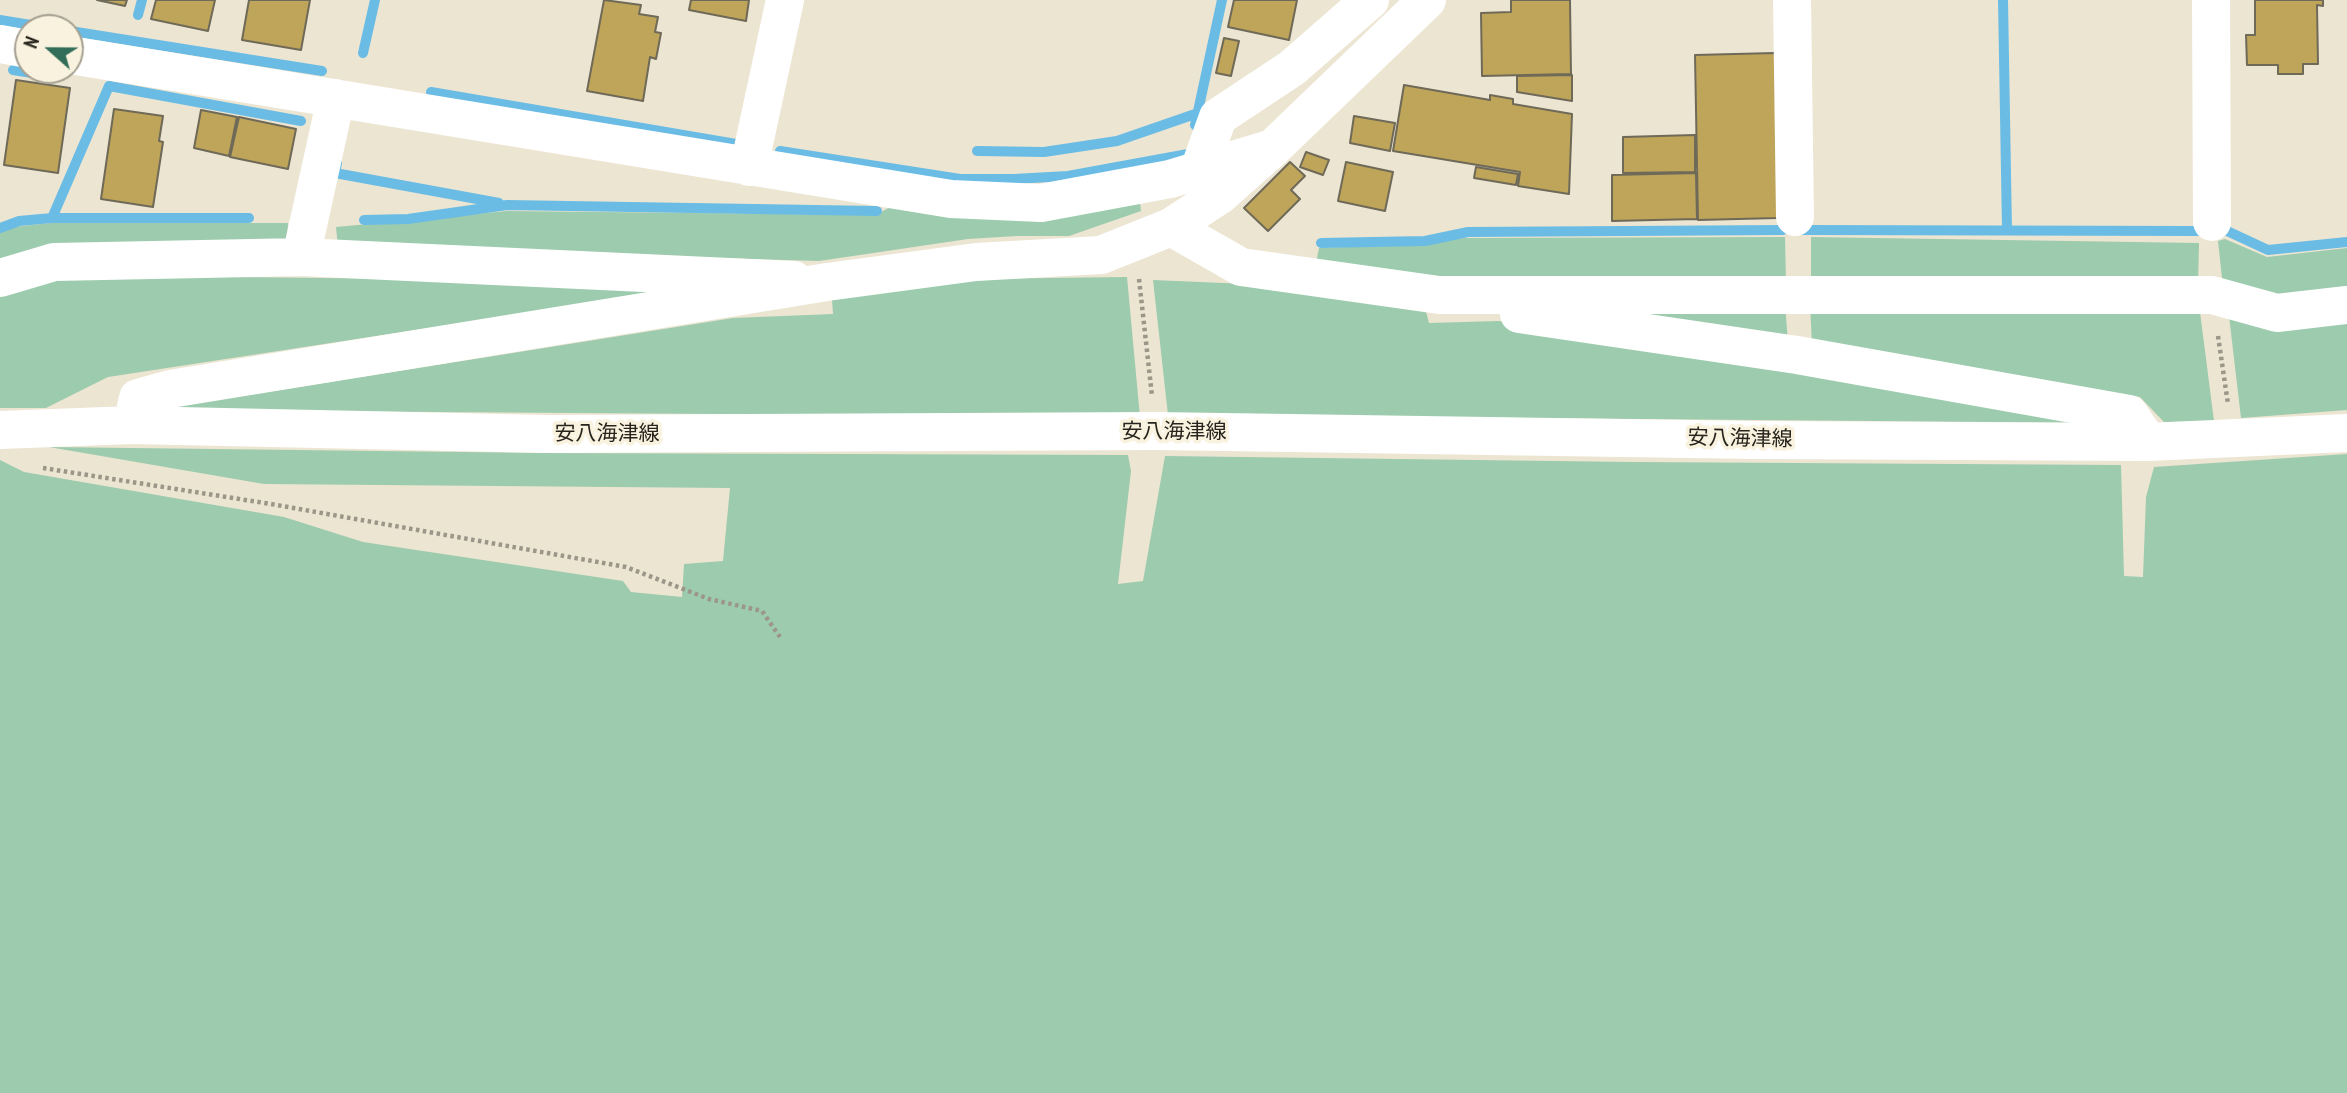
<!DOCTYPE html>
<html>
<head>
<meta charset="utf-8">
<style>
  body { margin:0 }
  #map { position:relative; width:2347px; height:1093px; overflow:hidden; background:#ece5d2; font-family:"PT Sans Narrow",sans-serif }
  canvas { display:block }
  .north { position:absolute; left:14px; top:14px; width:70px; height:70px; box-sizing:border-box; background:#f9f2df; border:2px solid #a5a091; border-radius:50%; rotate:291deg; font-size:19px; font-weight:700; line-height:28px; text-align:center; color:#26241c }
  .north::after { content:''; display:block; margin:auto; width:24px; height:32px; background:#316d58; clip-path:polygon(50% 0,100% 100%,50% 72%,0 100%) }
</style>
</head>
<body>
<div id="map">
<canvas width="2347" height="1093"></canvas>
<div class="north">N</div>
</div>
<script>
const c = document.querySelector('canvas').getContext('2d');
c.lineJoin = 'round';
function paint(path, color) {
  c.fillStyle = color;
  c.fill(path, 'evenodd');
}
function strokePath(path, color, width, dash) {
  c.strokeStyle = color;
  c.lineWidth = width;
  c.lineCap = dash ? 'butt' : 'round';
  c.setLineDash(dash || []);
  c.stroke(path);
}
function write(font, color, halo, rows, align = 'center') {
  c.font = font + ' "PT Sans Narrow","Noto Sans JP",sans-serif';
  c.lineWidth = 7;
  c.setLineDash([]);
  c.textBaseline = 'middle';
  c.strokeStyle = halo;
  c.fillStyle = color;
  for (const [text, x, y, turn = 0] of rows) {
    c.save();
    c.translate(x, y);
    c.rotate((+turn || 0) * Math.PI / 180);
    c.textAlign = isNaN(turn) ? turn : align;
    if (halo) c.strokeText(text, 0, 0);
    c.fillText(text, 0, 0);
    c.restore();
  }
}
const green = new Path2D(`
  M1140 202 1141 211 1069 236H1017L968 239 819 261 338 247 336 227 507 211 876 215 892 206Z
  M51 223H288L287 247 0 263V232L13 227Z
  M1785 237 1786 283 1426 279 1316 263 1319 248 1423 244 1464 238Z
  M1811 237 2199 243 2198 286 1811 282Z
  M2225 239 2267 257 2347 248V292L2274 299 2223 287 2218 241Z
  M51 275 690 282 697 287 108 377 46 408H0V292Z
  M1127 277 1140 417 154 410 733 318 833 314 832 299 965 279Z
  M1153 280 1294 286 1424 304 1429 323 1499 321 1810 370 2109 423 1168 415Z
  M1810 303 2200 312 2214 421 2164 422 2140 397 1812 346Z
  M1785 304 1788 342 1527 305Z
  M2229 316 2347 318V410L2241 418Z
  M49 447 544 453 1128 455 1131 471 1118 584 1143 581 1165 456 1632 462 2121 465 2124 576 2143 577 2146 497 2154 467 2347 454V1093H0V460L24 472 284 517 363 542 623 581 631 592 682 597 684 564 723 561 730 488 264 484Z`);
const stream = new Path2D(`
  M2003 0 2007 230
  M138 15 142 0
  M0 20 49 28
  M70 31 322 71
  M363 53 375 0
  M13 70 58 77
  M431 92 736 144
  M1195 125 1222 0
  M780 151 960 179H1014L1068 176 1188 154
  M977 151 1044 152 1117 141 1198 113
  M337 163 335 173 499 203
  M52 218 109 86 301 121
  M364 220 408 219 507 205 877 211
  M0 228 19 221 52 218H249
  M1803 230 2198 231
  M2225 230 2268 250 2347 242
  M1321 243 1425 241 1468 232 1783 230`);
const building = new Path2D(`
  M97 0H127L125 6Z
  M156 0H215L208 31 151 19Z
  M249 0H310L301 50 242 40Z
  M604 0 641 5 639 14 658 17 655 32 661 33 656 59 650 57 643 101 587 91Z
  M691 0H749L746 21 689 10Z
  M1234 0H1297L1289 40 1228 27Z
  M1511 0H1570L1571 74 1482 76 1481 13 1511 12Z
  M2255 0H2323V6L2317 5 2318 64H2303V74H2278V65H2247L2246 35H2255Z
  M1224 38 1239 41 1231 76 1216 73Z
  M1775 53 1778 218 1698 220 1695 55Z
  M1572 75V101L1517 92V76Z
  M16 80 70 88 58 173 4 165Z
  M1404 85 1490 100V95L1513 99V104L1572 114 1569 194 1518 186 1520 172 1393 151Z
  M114 109 163 116 159 141 163 142 153 207 101 199Z
  M201 110 237 117 229 156 194 148Z
  M1354 116 1395 123 1390 151 1350 143Z
  M239 117 296 129 288 169 230 157Z
  M1695 135V172L1623 173V137Z
  M1306 152 1329 160 1323 175 1300 167Z
  M1290 162 1305 176 1291 190 1300 199 1268 231 1244 208Z
  M1346 162 1393 172 1385 211 1338 201Z
  M1476 167 1518 174 1516 185 1474 178Z
  M1696 173 1697 219 1612 221V175Z`);
const path = new Path2D(`
  M1139 279 1152 396
  M2218 336 2228 404
  M43 468 271 504 626 567 709 599 762 611 780 637`);
const street = new Path2D(`
  M1792 0 1795 217
  M2211 0 2212 222
  M0 44 28 49
  M70 55 951 199 1041 203 1170 179 1273 148
  M749 167 785 0
  M1199 170 1218 117 1292 68 1370 0
  M1171 227 1241 267 1439 295H2212L2277 313 2347 305
  M301 257 336 98
  M0 278 54 262 301 257 794 280
  M1519 314 1797 355 2129 414 2148 442`);
const secondary = new Path2D(`
  M132 425 138 398 170 389 827 282 976 262 1101 255 1171 227 1220 195 1273 148 1427 0
  M0 430 132 425 548 434 1156 431 1756 440 2148 442 2347 433`);
const streetNames = [
  ["安八海津線",1174,432],
  ["安八海津線",607,434],
  ["安八海津線",1740,439,1]
];
paint(green, '#9dcbad');
strokePath(stream, '#6abce5', 10);
paint(building, '#bfa55a');
strokePath(building, '#6f6958', 2);
strokePath(path, '#9b9688', 4.5, [3.5, 3.5]);
strokePath(street, '#fff', 38);
strokePath(secondary, '#fff', 38);
write('21px', '#26241c', '#f9f2df', streetNames);
</script>
</body>
</html>
